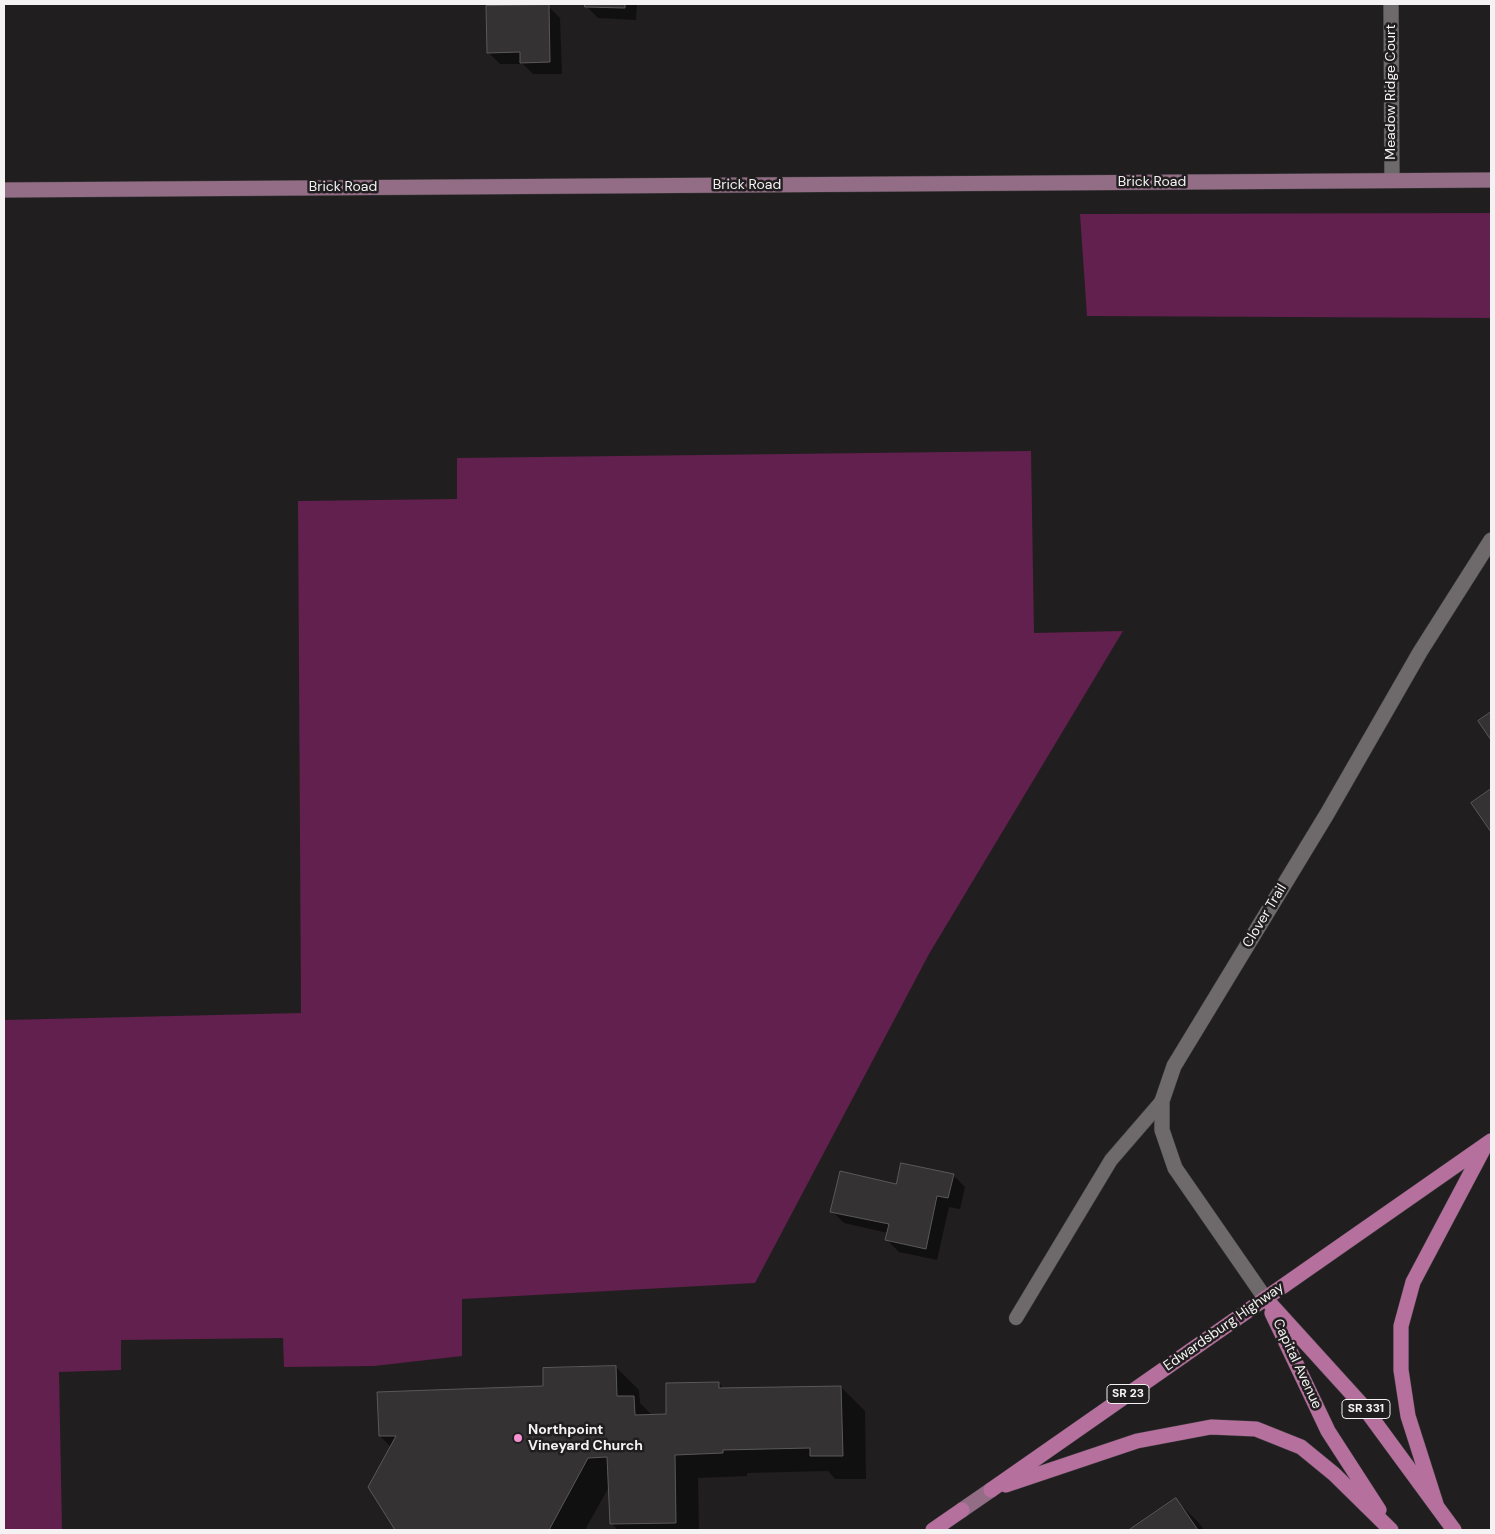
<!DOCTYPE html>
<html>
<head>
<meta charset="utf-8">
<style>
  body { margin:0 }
  #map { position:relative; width:1495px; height:1534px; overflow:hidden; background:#211e1f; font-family:"DM Sans",sans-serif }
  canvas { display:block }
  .frame { position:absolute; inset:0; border:5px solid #f4f2f3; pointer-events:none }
</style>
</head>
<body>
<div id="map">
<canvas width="1495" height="1534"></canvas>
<div class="frame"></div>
</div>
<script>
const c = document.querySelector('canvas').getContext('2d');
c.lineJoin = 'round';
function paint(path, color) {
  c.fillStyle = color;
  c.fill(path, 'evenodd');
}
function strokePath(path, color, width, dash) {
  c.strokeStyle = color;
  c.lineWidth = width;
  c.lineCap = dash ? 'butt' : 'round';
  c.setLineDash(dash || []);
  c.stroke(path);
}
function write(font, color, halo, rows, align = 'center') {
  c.font = font + ' "DM Sans",sans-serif';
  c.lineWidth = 5;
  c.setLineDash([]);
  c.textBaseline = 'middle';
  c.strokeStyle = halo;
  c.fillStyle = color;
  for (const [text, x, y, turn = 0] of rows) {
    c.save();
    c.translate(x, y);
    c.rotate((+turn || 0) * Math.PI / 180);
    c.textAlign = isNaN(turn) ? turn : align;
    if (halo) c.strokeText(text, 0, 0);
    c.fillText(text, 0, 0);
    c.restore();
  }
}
const green = new Path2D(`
  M1491 213V318L1087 316 1080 214Z
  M1031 451 1034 633 1123 631 929 954 755 1283 462 1299V1356L374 1366 284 1367 283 1338 121 1340V1370L59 1372 62 1530H4V1020L301 1013 298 501 457 499V458Z`);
const shadow = new Path2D(`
  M586 4H637L636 20 598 18 586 6Z
  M548 6 560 18 562 74H533L523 64H500L488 52Z
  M953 1175 965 1187 960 1209 949 1207 937 1260 899 1252 887 1240 888 1233 844 1223 832 1211 897 1185Z
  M616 1367 639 1390 640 1403 653 1416 667 1415 719 1383 724 1389 841 1387 865 1411 866 1479H835L828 1471 747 1473V1476L698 1478 699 1530H618L611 1523 610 1485 585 1530H396L370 1487 391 1447 380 1436Z
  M1176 1500 1199 1523 1204 1530H1131Z`);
const building = new Path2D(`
  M585 4H625V8L585 7Z
  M549 5 550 62 520 63V52L487 53 486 6Z
  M1491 712V740L1478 721Z
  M1491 789V832L1471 803Z
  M901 1163 954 1174 948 1198 937 1196 926 1249 885 1240 889 1224 830 1212 840 1171 896 1184Z
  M616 1366 617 1396H634L635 1415 666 1414V1383L719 1382V1388L841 1386 843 1456H810V1448L723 1450V1453L675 1455 676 1523 610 1524 607 1457 588 1458 549 1530H395L368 1487 396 1436H379L377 1392 543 1386V1368Z
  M1176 1498 1198 1530H1129Z`);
const lane = new Path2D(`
  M1016 1318 1111 1160 1162 1101`);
const street = new Path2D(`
  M1391 4 1392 180
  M1265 1298 1175 1168 1162 1130V1101L1174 1066 1327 814 1420 652 1491 540`);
const secondary = new Path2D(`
  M4 190 1491 180
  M962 1510 991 1490`);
const primary = new Path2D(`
  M1265 1298 1363 1406 1454 1530
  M1272 1313 1328 1431 1379 1510
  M1006 1485 1137 1441 1211 1427 1256 1429 1301 1447 1334 1474 1391 1530
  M991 1490 1491 1141
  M1437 1507 1408 1416 1401 1370V1326L1413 1282 1484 1148
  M933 1530 962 1510`);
const markers = [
  [518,1438,5,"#f591d2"]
];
const shields = [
  [1128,1394,42],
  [1366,1409,48]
];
const shieldNames = [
  ["SR 23",1128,1394],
  ["SR 331",1366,1409]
];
const streetNames = [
  ["Meadow Ridge Court",1391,92,-90],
  ["Brick Road",1152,182],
  ["Brick Road",747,185],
  ["Brick Road",343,187],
  ["Clover Trail",1265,916,-59],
  ["Edwardsburg Highway",1224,1327,-35],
  ["Capital Avenue",1297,1364,65]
];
const poiNames = [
  ["Northpoint",528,1430],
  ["Vineyard Church",528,1446]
];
paint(green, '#61204d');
paint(shadow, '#0007');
paint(building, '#353234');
strokePath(building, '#5b585a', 1);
strokePath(lane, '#3d3b3c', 15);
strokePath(street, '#3d3b3c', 16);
strokePath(secondary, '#3d3b3c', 16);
strokePath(primary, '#3d3b3c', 16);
strokePath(lane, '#6e6a6c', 14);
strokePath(street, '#6e6a6c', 15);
strokePath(secondary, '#926d85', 15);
strokePath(primary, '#b5709e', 15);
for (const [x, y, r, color] of markers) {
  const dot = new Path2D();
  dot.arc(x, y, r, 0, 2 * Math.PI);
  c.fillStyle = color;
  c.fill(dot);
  strokePath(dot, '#211e1f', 2);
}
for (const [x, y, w] of shields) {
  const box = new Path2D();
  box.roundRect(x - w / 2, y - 9.5, w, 19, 4);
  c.fillStyle = '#211e1f';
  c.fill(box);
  strokePath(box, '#f4f2f3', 1);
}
write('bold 12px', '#f4f2f3', null, shieldNames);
write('14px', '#f4f2f3', '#211e1f', streetNames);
write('bold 14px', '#f4f2f3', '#211e1f', poiNames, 'left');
</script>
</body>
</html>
